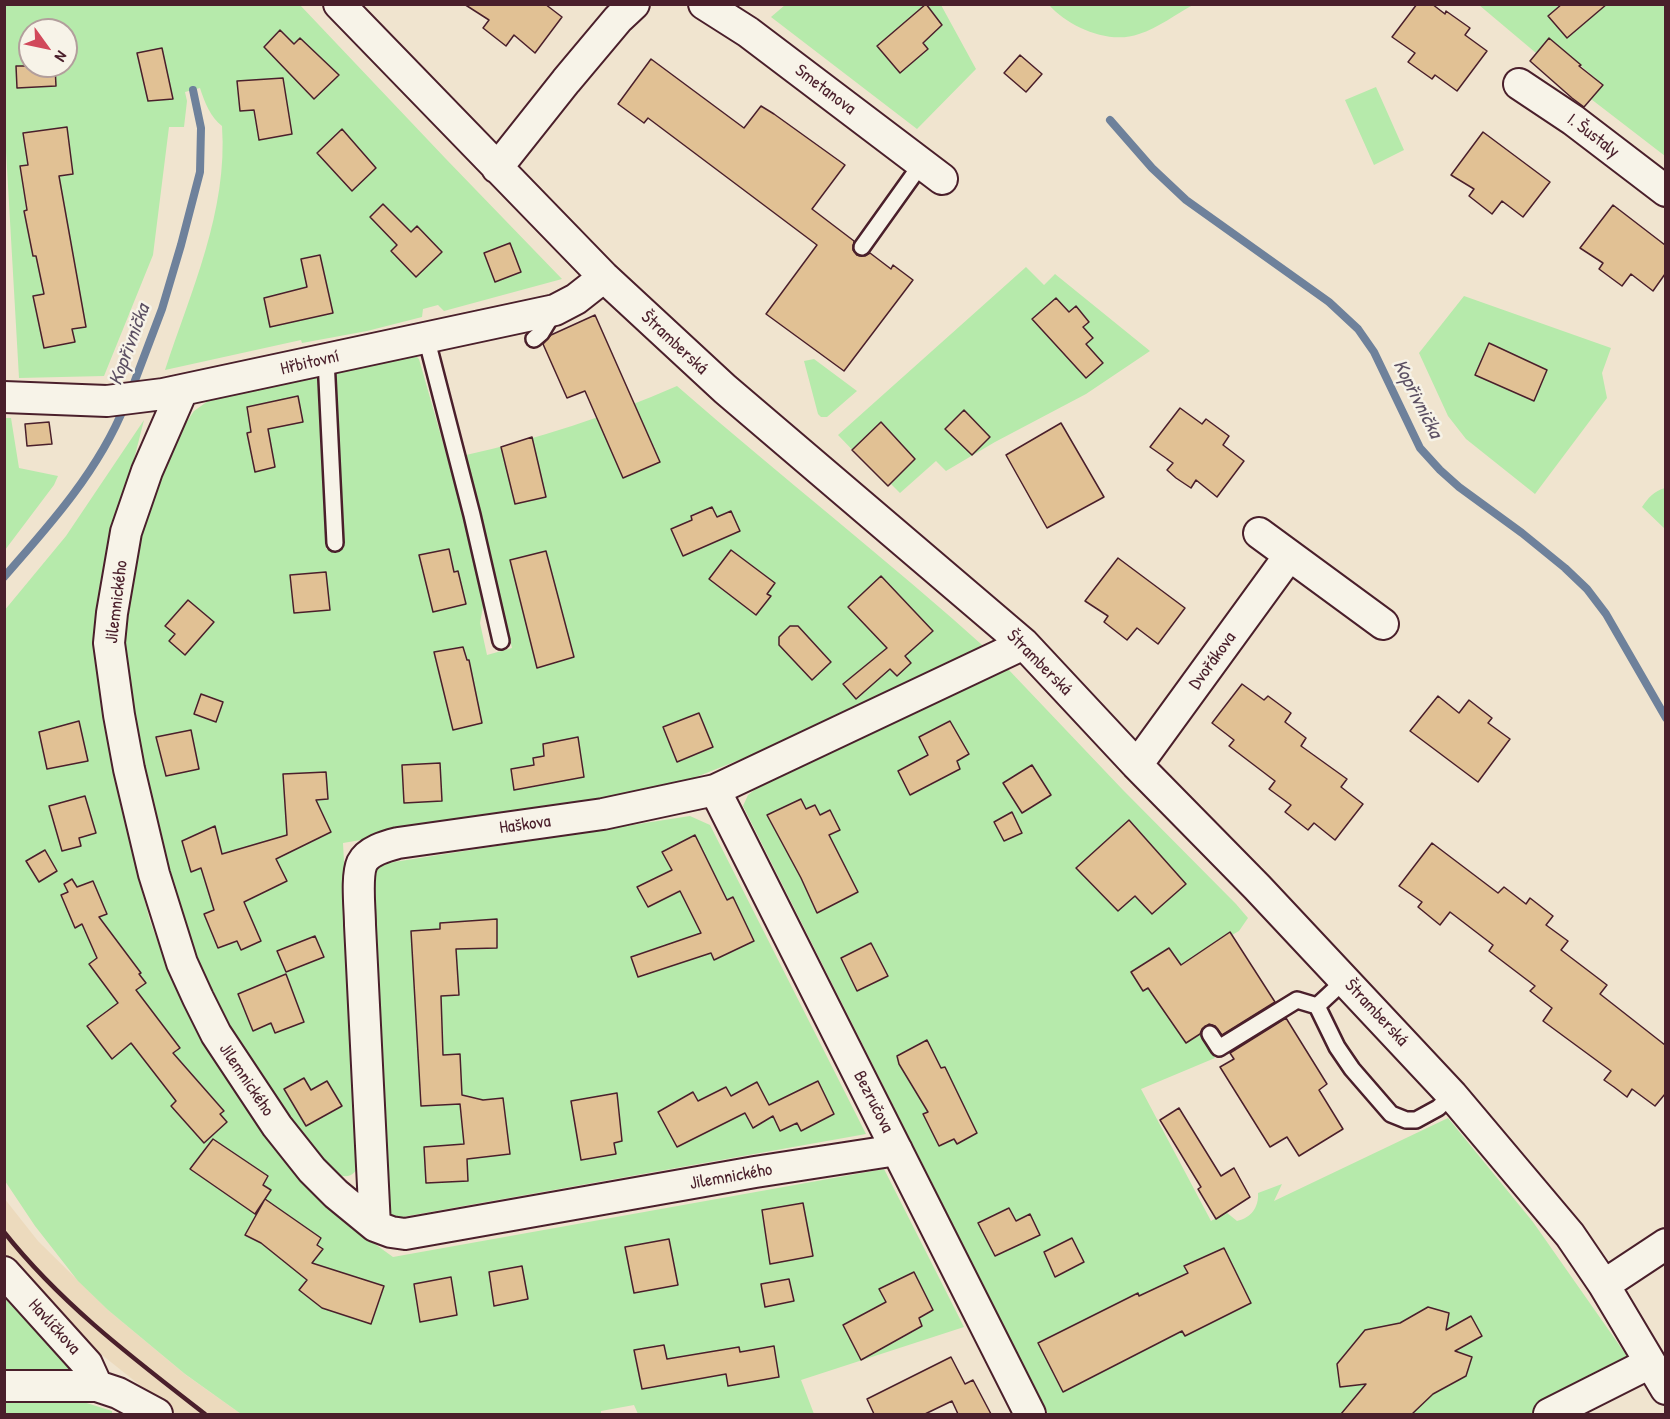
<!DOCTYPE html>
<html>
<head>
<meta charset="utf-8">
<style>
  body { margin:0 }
  #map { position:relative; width:1670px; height:1419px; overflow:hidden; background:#f0e4cf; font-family:"Patrick Hand",sans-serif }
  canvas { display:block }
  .frame { position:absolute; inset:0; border:6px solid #4a1f2b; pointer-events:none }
  .north { position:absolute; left:18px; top:18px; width:60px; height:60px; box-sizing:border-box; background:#f7f3e8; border:2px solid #b29e9c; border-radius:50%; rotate:123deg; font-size:16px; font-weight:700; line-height:24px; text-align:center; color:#4a1f2b }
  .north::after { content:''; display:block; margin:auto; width:21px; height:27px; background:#d1495b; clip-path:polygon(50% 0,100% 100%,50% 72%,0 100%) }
</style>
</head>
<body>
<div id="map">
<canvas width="1670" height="1419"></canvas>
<div class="frame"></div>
<div class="north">N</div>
</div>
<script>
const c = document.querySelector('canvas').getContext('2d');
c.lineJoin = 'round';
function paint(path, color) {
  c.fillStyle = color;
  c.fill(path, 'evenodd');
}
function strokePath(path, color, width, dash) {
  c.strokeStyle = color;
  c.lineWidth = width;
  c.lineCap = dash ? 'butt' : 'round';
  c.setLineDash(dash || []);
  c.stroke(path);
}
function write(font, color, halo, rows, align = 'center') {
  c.font = font + ' "Patrick Hand",sans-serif';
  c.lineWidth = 5;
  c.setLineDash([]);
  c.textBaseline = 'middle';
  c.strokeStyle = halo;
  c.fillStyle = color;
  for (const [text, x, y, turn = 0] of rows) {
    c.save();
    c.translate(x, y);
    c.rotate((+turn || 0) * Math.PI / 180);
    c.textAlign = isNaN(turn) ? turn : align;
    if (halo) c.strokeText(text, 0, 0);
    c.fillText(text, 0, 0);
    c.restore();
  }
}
const built = new Path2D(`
  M4 1198 38 1241 108 1310 186 1375 241 1414H176L77 1335 5 1259Z`);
const green = new Path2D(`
  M4 5H300L446 159 562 279 444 311 438 305 423 309 422 317 367 331 302 343 301 340 165 370C191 291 228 211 222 126 211 118 204 101 200 88L185 92 187 101 184 127H169L153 255 104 376 19 378 4 116ZM30 30H66V66H30Z
  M785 5H941L976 69 917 129 771 17Z
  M1049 5H1193C1176 14 1158 28 1139 34 1109 45 1069 27 1049 5Z
  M1479 5H1665V156L1591 99 1603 85 1549 38 1536 53Z
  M1376 87 1404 150 1374 165 1345 100Z
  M1026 267 1044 285 1055 274 1150 351 1086 394 995 442 946 471 936 461 900 493 891 484 887 486 838 435Z
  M1464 296 1611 348 1602 373 1607 398 1535 494 1466 439 1448 416 1419 353Z
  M412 352 419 359 470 538 484 601 480 623 487 655 512 648 466 455C538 439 608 416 677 386 780 476 888 560 990 652L772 747 681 783 625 795 343 843 360 1160C356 1177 347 1180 332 1172L245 1060 191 959 128 709 123 626 144 515 175 439 194 411 215 396 317 373 326 549H342L334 371Z
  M814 359 857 391 827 417H821L818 414 804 361Z
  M5 418H11L19 468 58 476 54 485 5 550Z
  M144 420 129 479 114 524 94 636 99 684 112 767 131 849 150 921 173 982 190 1016 208 1050 249 1112 296 1174 350 1226 393 1257 884 1169 964 1327 801 1380 814 1414H638L634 1405 601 1411V1414H241L185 1374 108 1310 78 1281 35 1226 5 1181 4 611 66 536Z
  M1665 488H1666L1665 529 1642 507C1648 498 1654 491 1665 488Z
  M1007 668 1123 790 1236 904 1248 918 1239 931 1232 935 1231 933 1176 968 1165 979 1201 1033 1215 1058 1141 1089 1211 1221 1226 1212 1237 1221C1251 1218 1259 1207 1258 1193L1282 1184 1274 1201 1448 1118 1533 1222 1629 1359 1579 1414H1048L743 806 748 795 762 784Z
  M690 816 710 825 866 1134 391 1219 371 884 373 873 381 864Z
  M4 1286 72 1367 68 1375H5Z
  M4 1400H77L112 1411V1414H5Z`);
const stream = new Path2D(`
  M1110 120 1152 168 1186 200 1329 302 1358 329 1374 352 1420 448 1440 470 1459 487 1522 533 1565 568 1587 589 1606 614 1666 718
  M131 391 162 309 181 245 200 172 201 128 193 90
  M4 577C50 525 99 470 125 405`);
const building = new Path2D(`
  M464 4H545L562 17 535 53 514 35 506 46 483 28 489 20Z
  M926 4 942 25 923 43 928 49 900 73 877 46Z
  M1417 4H1432L1445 14 1446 11 1470 28 1465 35 1487 51 1457 91 1435 75 1432 79 1408 62 1415 53 1392 37Z
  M1562 4H1607L1567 38 1548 16Z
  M280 30 294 44 300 38 339 75 314 99 264 47Z
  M1549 38 1581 65 1579 66 1603 85 1584 107 1572 98 1530 61Z
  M162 48 173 99 148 101 137 53Z
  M1020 55 1042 74 1026 92 1004 73Z
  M651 59 744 128 761 106 774 114 845 165 812 209 854 241 853 250 857 255 865 256 870 253 891 269 893 265 913 280 844 371 766 314 817 245 648 118 644 123 618 104Z
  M16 66H55L56 86 17 88Z
  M283 78 292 134 259 140 254 110 240 111 237 81Z
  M67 127 73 174 59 176 86 327 72 329 75 342 44 348 33 296 44 294 36 256H33L24 211 27 210 20 166 28 165 23 133Z
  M342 129 376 168 352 191 317 153Z
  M1483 132 1550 182 1523 217 1502 201 1492 214 1469 196 1474 189 1451 175Z
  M383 204 411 232 417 226 442 252 416 277 391 251 397 245 370 217Z
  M1613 205 1665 245V274L1653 291 1631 274 1622 286 1599 269 1603 263 1580 248Z
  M510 243 521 272 495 282 484 253Z
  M320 255 333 313 270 327 264 298 307 287 301 259Z
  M1056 298 1069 312 1076 306 1089 322 1083 327 1093 338 1086 344 1103 363 1086 378 1032 319Z
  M595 315 660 462 623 478 585 391 567 398 543 344 551 335Z
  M1489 343 1547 370 1534 401 1475 375Z
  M298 396 303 422 268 429 275 467 255 472 247 433 251 432 247 407Z
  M1180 408 1202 424 1206 419 1229 436 1223 445 1244 461 1217 497 1196 480 1191 488 1176 478 1167 470 1173 463 1150 447Z
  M964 410 990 437 972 455 945 429Z
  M49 422 52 444 27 446 25 424Z
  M881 422 915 459 888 486 852 450Z
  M1061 423 1104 497 1047 528 1006 455Z
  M532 437 546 497 515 504 501 447Z
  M712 507 717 517 731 511 740 531 683 556 671 529 692 520 691 516Z
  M449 549 454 572 458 571 466 604 433 612 419 555Z
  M731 550 775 583 767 594 771 596 756 615 709 579Z
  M546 551 574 657 537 668 510 560Z
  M1118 558 1185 608 1158 644 1137 628 1127 640 1104 622 1108 616 1085 601Z
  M326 572 330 610 294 613 290 575Z
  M881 576 933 631 905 656 911 663 897 676 890 669 856 699 843 684 887 648 848 607Z
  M188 600 214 622 185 655 169 641 175 634 165 626Z
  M790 626H798L831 662 812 680 779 645V637Z
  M463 647 467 660H469L482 723 453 730 434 652Z
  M1242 684 1264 700 1268 696 1291 713 1285 722 1306 738 1301 746 1347 779 1341 787 1363 804 1335 840 1314 823 1308 830 1285 812 1291 805 1269 789 1275 781 1229 746 1234 740 1212 723Z
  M201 694 223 702 216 722 194 714Z
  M1438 696 1459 713 1469 700 1492 718 1488 723 1510 739 1478 782 1410 731Z
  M699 713 713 747 677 762 663 727Z
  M79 721 88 761 47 769 39 732Z
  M950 721 969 754 957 761 960 769 910 795 898 771 928 755 919 737Z
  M191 730 199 769 166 776 156 737Z
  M578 737 584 777 514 790 511 769 534 765 533 758 544 756 543 744Z
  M440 763 442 801 404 803 402 765Z
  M1032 765 1051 795 1022 813 1003 783Z
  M326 772 328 799 316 800 331 832 276 859 287 881 244 902 261 941 241 950 237 941 218 948 204 914 214 910 201 868 191 872 182 841 215 826 222 854 287 835 283 774Z
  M85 796 96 833 79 838 81 846 62 851 49 806Z
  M801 799 806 809 815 805 820 815 830 810 840 830 829 835 858 892 817 913 801 878 767 815Z
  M1012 812 1022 833 1004 841 994 822Z
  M1129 820 1186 884 1152 914 1135 896 1118 911 1076 868Z
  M695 835 727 900 733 897 754 941 714 960 711 953 638 977 631 957 701 933 680 891 648 907 637 887 672 870 662 852Z
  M1432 843 1498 893 1504 887 1526 904 1530 898 1553 916 1546 925 1568 941 1561 950 1607 985 1600 994 1665 1045V1094L1655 1106 1632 1089 1627 1097 1614 1087 1604 1080 1611 1071 1543 1021 1552 1008 1530 991 1535 986 1489 951 1493 945 1450 912 1440 925 1418 907 1422 902 1399 886Z
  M45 850 57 871 39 882 26 861Z
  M72 879 77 887 93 881 107 914 99 917 141 973 139 974 146 983 136 990 180 1048 173 1053 224 1111 220 1114 227 1122 204 1143 171 1106 176 1101 131 1043 112 1059 87 1026 118 1003 89 964 97 958 82 924 75 928 61 895 68 892 64 884Z
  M497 919V948L456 949 459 995 441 996 443 1055 460 1054 462 1095 483 1100 503 1098 510 1154 467 1159 468 1181 426 1183 424 1147 464 1144 460 1104 421 1106 411 931 440 929V923Z
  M1230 932 1275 1002 1222 1035 1215 1026 1209 1024 1202 1029 1200 1034 1186 1043 1148 988 1143 991 1131 972 1169 948 1181 965Z
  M315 936 324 957 286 972 277 951Z
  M871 943 888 976 857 991 841 958Z
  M286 974 304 1022 275 1033 271 1023 253 1031 238 994Z
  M1286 1018 1327 1084 1319 1090 1343 1129 1299 1156 1287 1137 1270 1147 1220 1067 1234 1059 1230 1053Z
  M927 1040 941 1068 945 1067 977 1133 957 1144 954 1139 939 1146 923 1114 928 1112 899 1064 897 1056Z
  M304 1078 311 1090 327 1081 342 1106 306 1126 284 1089Z
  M818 1081 834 1114 801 1131 797 1123 780 1131 773 1116 753 1128 745 1113 677 1147 658 1112 693 1092 698 1101 726 1087 731 1096 757 1082 769 1105Z
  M617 1093 622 1141 614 1143 616 1154 581 1160 571 1101Z
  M1179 1108 1221 1176 1234 1168 1250 1197 1216 1219 1198 1189 1201 1187 1160 1120Z
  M213 1139 268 1176 263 1185 271 1190 255 1214 190 1169Z
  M265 1199 321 1238 317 1245 323 1249 312 1263 384 1286 371 1324 322 1308 299 1290 307 1280 261 1243 245 1235Z
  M803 1203 813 1256 770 1264 762 1210Z
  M1009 1208 1016 1221 1030 1214 1040 1235 995 1256 978 1223Z
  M1072 1238 1084 1262 1055 1277 1044 1252Z
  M669 1239 678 1285 634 1293 625 1247Z
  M1224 1248 1251 1303 1185 1336 1182 1331 1063 1392 1038 1343 1138 1293 1139 1296 1188 1273 1184 1266Z
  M522 1266 528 1299 494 1306 489 1272Z
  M914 1272 933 1310 919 1318 922 1326 861 1360 843 1325 886 1302 879 1289Z
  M451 1277 457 1315 420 1322 414 1284Z
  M789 1279 794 1301 765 1307 761 1284Z
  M1428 1307 1449 1313 1446 1330 1471 1316 1482 1336 1455 1351 1472 1357 1466 1376 1433 1394 1412 1414H1341L1366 1384 1340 1387 1337 1364 1365 1330 1400 1323Z
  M664 1345 667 1359 739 1347 740 1352 774 1346 779 1377 728 1386 726 1374 642 1389 634 1350Z
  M951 1357 965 1384 973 1380 991 1414H958L952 1401 925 1414H874L867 1399Z`);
const service = new Path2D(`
  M862 247 922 163
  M426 337 472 515 501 641
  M534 339 541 333 555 310
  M326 359 335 543
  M1317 1006 1337 1047 1352 1069 1391 1114 1406 1120H1416L1438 1108 1452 1095
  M1210 1034 1219 1048 1297 1000 1317 1006 1345 980`);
const minor = new Path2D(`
  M339 4 604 277 725 389 1024 644 1137 765 1257 887 1452 1095 1570 1235 1604 1285 1666 1389
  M704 4 748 32 942 179
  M1519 84 1573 120 1666 191
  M497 168 566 81 618 19 634 4
  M182 391 147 471 126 532 112 613 109 643 119 715 129 769 154 874 182 963 198 998 216 1034 277 1126 312 1170 336 1194 375 1226 391 1232 405 1234 755 1172 897 1150
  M4 397 107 401 163 394 555 310 576 299 604 277
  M1259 533 1383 624
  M1137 765 1289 556
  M715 790 1030 1414
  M375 1226 360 925C360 909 356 877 362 863 368 851 386 846 398 843L603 814 715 790 1024 644
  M4 1272 87 1364 97 1386
  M1604 1285 1666 1244
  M4 1386H97L118 1393 157 1414
  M1549 1414 1650 1363`);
const rail = new Path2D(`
  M4 1232C61 1304 134 1359 205 1414`);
const streetNames = [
  ["Smetanova",825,90,37],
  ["I. Šustaly",1593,136,37],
  ["Štramberská",674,343,43],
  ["Hřbitovní",310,363,-13],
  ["Jilemnického",117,602,-83],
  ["Dvořákova",1213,661,-54],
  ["Štramberská",1039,663,45],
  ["Haškova",525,825,-8],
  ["Štramberská",1376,1013,47],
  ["Jilemnického",246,1080,56],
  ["Bezručova",873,1102,63],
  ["Jilemnického",731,1177,-10],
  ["Havlíčkova",54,1327,48]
];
const waterNames = [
  ["Kopřivnička",130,345,-70],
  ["Kopřivnička",1417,399,63]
];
paint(built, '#ecdabd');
paint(green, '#b6eaab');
strokePath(stream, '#6e819b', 8);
paint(building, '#e1c194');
strokePath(building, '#4a1f2b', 1.5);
strokePath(service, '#4a1f2b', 20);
strokePath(minor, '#4a1f2b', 34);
strokePath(service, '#f7f3e8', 15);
strokePath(minor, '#f7f3e8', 30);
strokePath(rail, '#4a1f2b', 4.5);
write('18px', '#4a1f2b', '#f7f3e8', streetNames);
write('italic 20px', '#5c5063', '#f7f3e8', waterNames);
</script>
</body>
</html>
